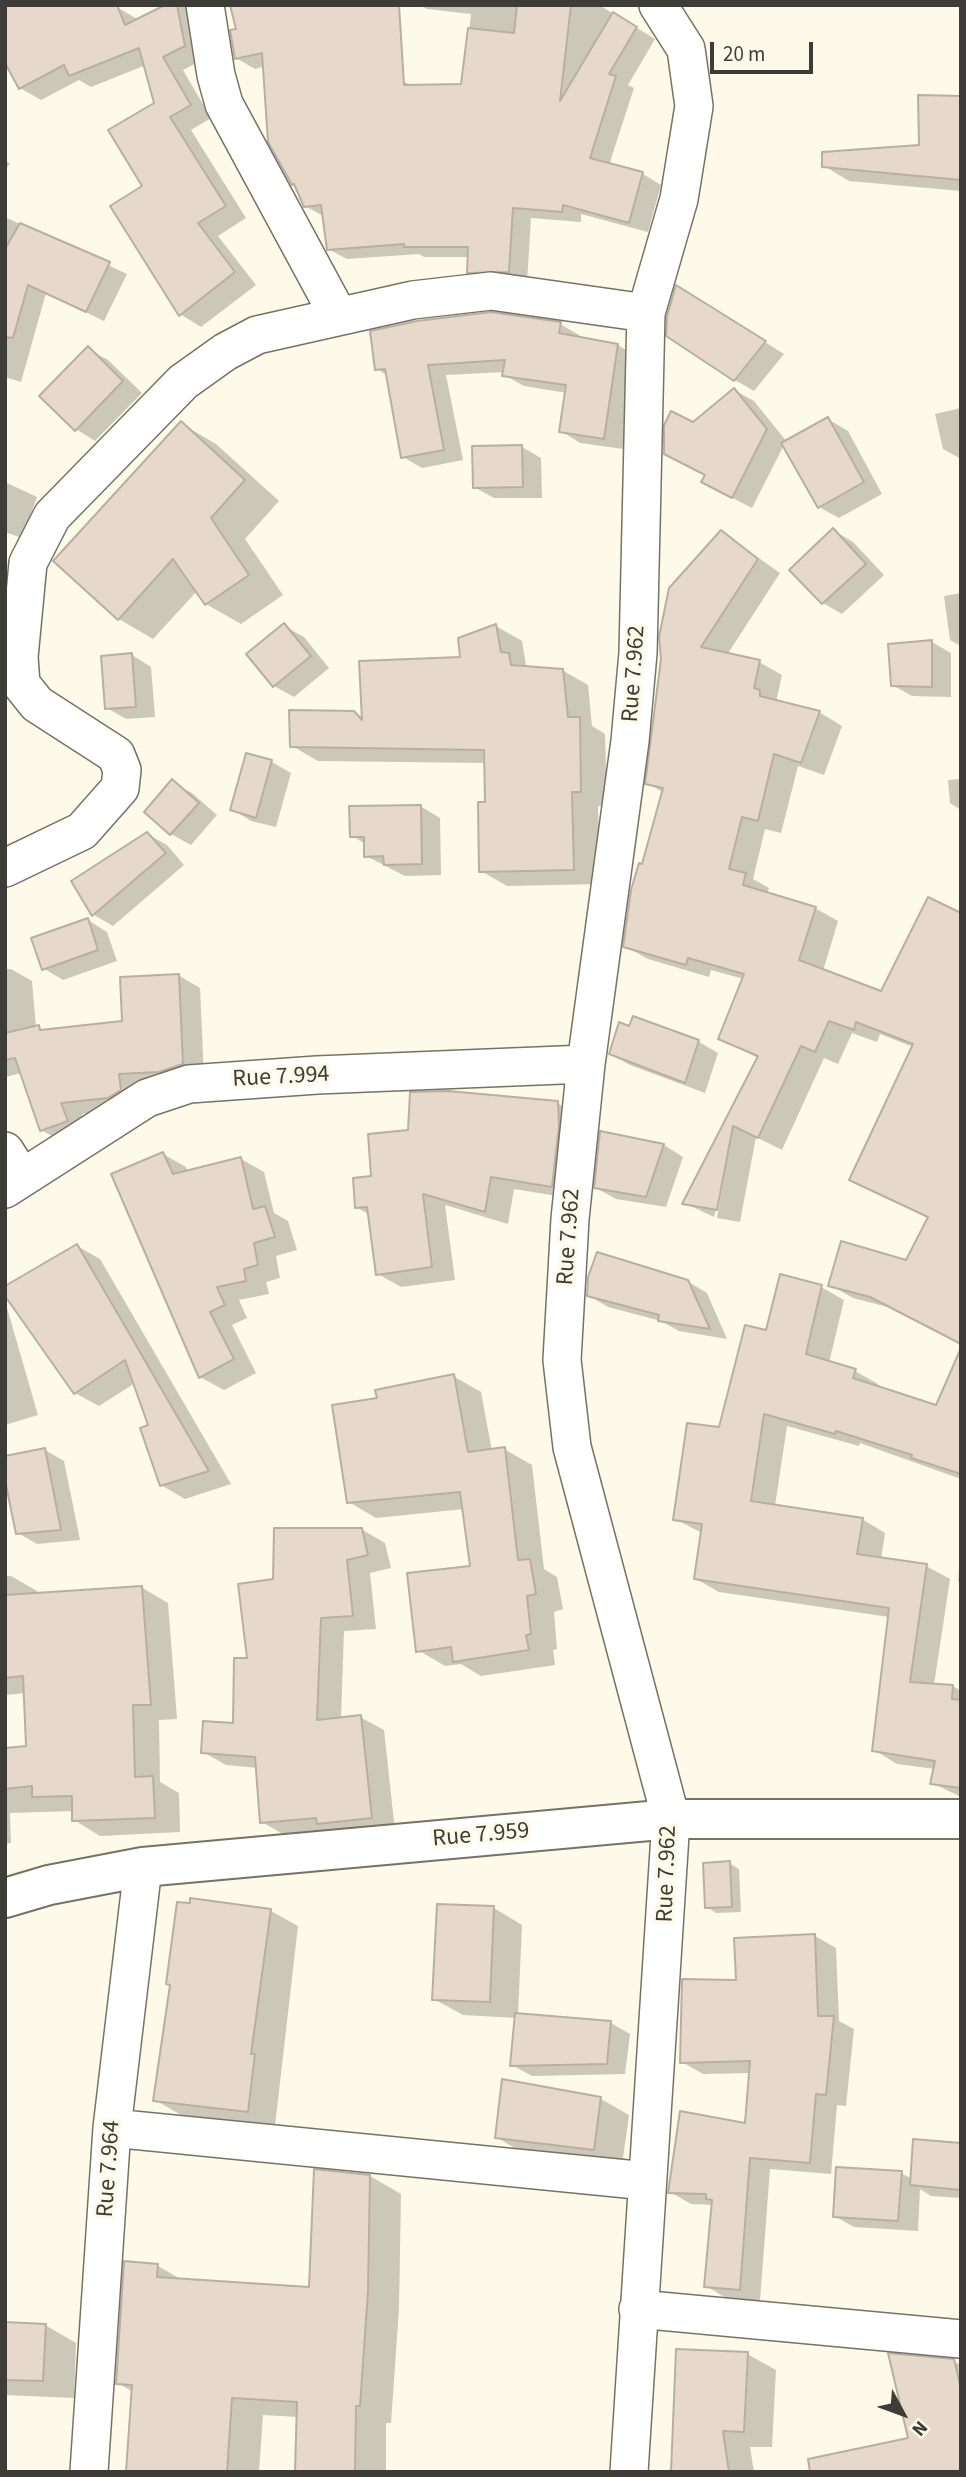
<!DOCTYPE html>
<html>
<head>
<meta charset="utf-8">
<style>
  body { margin:0 }
  #map { position:relative; width:966px; height:2477px; overflow:hidden; background:#fefae9; font-family:"Source Sans 3",sans-serif }
  canvas { display:block }
  .frame { position:absolute; inset:0; border:7px solid #3e3c36; pointer-events:none }
  .north { position:absolute; left:868px; top:2379px; width:70px; height:70px; -webkit-text-stroke:5px #fefae9; paint-order:stroke; rotate:131deg; font-size:19px; font-weight:700; line-height:28px; text-align:center; color:#3e3c36 }
  .north::after { content:''; display:block; margin:auto; width:24px; height:32px; background:#3e3c36; clip-path:polygon(50% 0,100% 100%,50% 72%,0 100%) }
  .scale { position:absolute; left:710px; top:42px; width:103px; height:32px; box-sizing:border-box; border:4px solid #3e3c36; border-top:0; padding-left:9px; font-size:21px; line-height:24px; white-space:nowrap; color:#3e3c36; -webkit-text-stroke:5px #fefae9; paint-order:stroke }
</style>
</head>
<body>
<div id="map">
<canvas width="966" height="2477"></canvas>
<div class="frame"></div>
<div class="north">N</div>
<div class="scale">20 m</div>
</div>
<script>
const c = document.querySelector('canvas').getContext('2d');
c.lineJoin = 'round';
function paint(path, color) {
  c.fillStyle = color;
  c.fill(path, 'evenodd');
}
function strokePath(path, color, width, dash) {
  c.strokeStyle = color;
  c.lineWidth = width;
  c.lineCap = dash ? 'butt' : 'round';
  c.setLineDash(dash || []);
  c.stroke(path);
}
function write(font, color, halo, rows, align = 'center') {
  c.font = font + ' "Source Sans 3",sans-serif';
  c.lineWidth = 7;
  c.setLineDash([]);
  c.textBaseline = 'middle';
  c.strokeStyle = halo;
  c.fillStyle = color;
  for (const [text, x, y, turn = 0] of rows) {
    c.save();
    c.translate(x, y);
    c.rotate((+turn || 0) * Math.PI / 180);
    c.textAlign = isNaN(turn) ? turn : align;
    if (halo) c.strokeText(text, 0, 0);
    c.fillText(text, 0, 0);
    c.restore();
  }
}
const shadow = new Path2D(`
  M113 5 139 20 169 5H181L197 14 206 58 183 70 211 118 191 130 246 218 218 236 256 285 201 327 180 314 144 187 156 103 146 65 91 87 79 80 41 100 20 88Z
  M420 5H599L655 39 628 85 634 88 609 165 643 174 661 185 648 232 581 214V222L531 218 527 282 487 283 469 272V257H424L419 254 347 259 328 249 325 217 305 206 297 186 293 184 265 66 255 69 236 58 232 31 402 80 413 87 463 86 471 14 427 9Z
  M961 98V191L849 181 824 166 920 147Z
  M5 160 10 164 5 170Z
  M5 217 127 274 104 321 46 293 21 382 5 377Z
  M696 299 784 354 754 391 735 380Z
  M560 324 579 335V338L618 345 637 357 623 449 580 443 561 431 567 393 524 386 504 375 505 372 446 375 463 460 422 468 403 457 388 376 377 369Z
  M88 349 108 360 142 393 95 441 76 429Z
  M734 390 754 401 787 442 828 419 848 431 882 494 839 518 819 507 784 445 752 508 723 493 707 475 693 424Z
  M961 408V459L943 449 935 414Z
  M182 424 216 444 279 501 245 539 283 595 241 624 206 604 197 591 153 639 119 619Z
  M522 447 541 458 542 498H494L474 487Z
  M5 482 37 497 22 538 5 532Z
  M834 531 853 542 884 575 842 614 823 603Z
  M722 532 780 573 727 655 759 662 782 675 776 702 819 712 842 726 824 775 798 766 781 833 765 829 753 879 769 888 767 894 815 908 838 921 823 971 882 993 929 900 961 1343 895 1309 853 1298 830 1285 907 1262 929 1218 851 1179 913 1047 880 1034 877 1042 852 1033 838 1064 824 1058 782 1150 756 1137 740 1222 717 1218 723 1182 714 1217 684 1203 758 1058 720 1039 744 979 711 970 709 977 648 959 625 946 664 793 647 783Z
  M961 593V646L950 640 944 596Z
  M284 626 304 637 329 668 294 697 274 686Z
  M496 626 522 641 526 665 532 668 562 670 588 685 592 726 605 734 607 806H598L600 884 507 886 481 871 486 763 318 761 292 746 354 712 363 718 463 659Z
  M932 642 951 653V697L912 696 892 685Z
  M132 655 151 667 155 717 126 719 107 708Z
  M248 755 272 762 291 773 276 827 251 821 232 809Z
  M961 779V810L950 803 948 780Z
  M172 782 192 793 217 815 191 845 171 834 146 812Z
  M420 806 440 818 441 875 405 876 366 856V844L352 836Z
  M147 834 167 845 184 865 113 926 94 915 73 882Z
  M88 920 107 932 117 961 63 980 43 968Z
  M5 969H11L32 981 36 1028 46 1031 124 1023 178 975 200 988 204 1076 131 1109 82 1114 89 1134 63 1142 41 1130 22 1073 5 1077Z
  M634 1018 699 1042 718 1053 705 1093 630 1065 611 1054 630 1028Z
  M557 1103 580 1116 575 1199 514 1189 508 1224 445 1205 455 1280 401 1287 378 1274 370 1215 356 1207 373 1178 410 1132Z
  M602 1133 664 1145 683 1157 666 1207 616 1199 596 1188Z
  M163 1154 186 1167 188 1172 241 1159 264 1172 274 1213 288 1221 297 1250 276 1256 280 1278 266 1282 269 1294 239 1300 247 1318 232 1325 256 1373 224 1390 200 1377Z
  M77 1246 100 1259 231 1484 185 1499 161 1485 151 1426 135 1383 99 1406 75 1393Z
  M687 1281 707 1293 727 1339 679 1331 661 1321 608 1307 588 1295Z
  M821 1287 844 1300 829 1363 855 1371 878 1384 877 1388 937 1407 961 1350V1479L860 1443 859 1446 787 1426 775 1506 862 1519 885 1533 881 1559 926 1566 950 1579 934 1685 953 1686 961 1691V1797L932 1783 935 1769 897 1764 874 1750 889 1617 719 1592 696 1579 702 1533 675 1519 767 1332Z
  M5 1301 38 1415 5 1425Z
  M453 1376 481 1392 492 1451 504 1449 532 1465 544 1569 557 1577 563 1609 554 1612 557 1649 553 1650 555 1665 481 1676 461 1664 445 1666 418 1650 472 1568 464 1509 376 1518 349 1502 379 1399Z
  M45 1450 64 1461 80 1540 37 1544 18 1533Z
  M361 1529 385 1543 391 1568 370 1573 376 1629 344 1631 341 1719 360 1717 384 1730 395 1831 286 1836 262 1822 258 1768 226 1765 203 1752 234 1725 249 1660 275 1581Z
  M961 1545V1582L958 1581Z
  M5 1576H11L37 1591V1595L141 1587 168 1603 177 1719 159 1720 160 1782 179 1793 180 1832 100 1836 74 1820V1811L10 1813 11 1843 5 1844V1750L28 1748 25 1693 5 1695Z
  M729 1863 739 1869 741 1912 716 1913 707 1907Z
  M192 1900 271 1911 298 1926 275 2126 181 2115 155 2100 171 1985Z
  M494 1908 522 1925 518 2015 611 2023 630 2034 625 2074 532 2076 512 2065 517 2018 463 2015 434 1999Z
  M815 1936 836 1948 839 2021 854 2029 846 2106 837 2105 831 2174 770 2169 760 2301 726 2298 706 2286 713 2205 691 2204 670 2192 746 2125 751 2073 703 2074 682 2062 738 1981Z
  M601 2099 629 2115 622 2165 525 2154 496 2137Z
  M961 2145V2198L931 2196 920 2189 918 2231 854 2227 834 2216 901 2173 912 2179Z
  M370 2176 401 2194 399 2309 391 2423H386V2472H297L298 2417 263 2415 259 2472H128L133 2392 118 2383 126 2263 158 2266 184 2281 310 2289Z
  M5 2324 45 2325 76 2343 74 2398 5 2395Z
  M747 2354 776 2370 772 2447H750L754 2472H655L673 2469Z
  M953 2361 961 2365V2472L910 2440Z`);
const building = new Path2D(`
  M5 5H117L125 25 165 5H177L185 46 163 57 191 105 170 117 226 206 198 223 235 272 179 316 110 206 142 186 108 130 154 103 139 48 69 76 64 65 19 89 5 63Z
  M230 5H399L404 85 461 84 468 28 514 33 517 5H571L560 101 613 12 637 27 609 74 616 76 590 158 643 172 629 223 563 205 562 212 513 208 509 272 467 273 468 247H404V244L327 250 321 205 304 207 294 184 292 185 268 142 262 53 235 59 230 30 236 29Z
  M918 95 961 96V180L822 167V152L919 145Z
  M20 223 110 262 86 312 28 285 13 338 5 337V249Z
  M676 285 766 341 734 381 666 336 667 316Z
  M491 312 561 322 559 333 618 344 604 439 559 432 566 385 502 376 505 360 428 365 444 450 401 458 385 369 375 370 370 331 417 321Z
  M88 346 123 381 75 431 39 396Z
  M734 388 767 429 732 498 701 482 705 475 664 454V425L671 411 693 422Z
  M828 417 864 482 818 508 781 443Z
  M181 421 245 480 211 518 249 575 205 605 173 559 118 620 53 561Z
  M522 445 523 487 473 488 472 446Z
  M833 528 866 564 822 604 789 570Z
  M721 530 758 559 701 647 760 660 754 688 760 690V696L820 711 801 763 774 754 758 821 742 817 729 869 746 873 743 885 816 907 799 960 881 991 928 897 961 913V1344L870 1297 828 1286 841 1241 906 1260 928 1217 849 1180 913 1044 856 1022 854 1030 829 1021 815 1052 801 1046 758 1138 733 1126 717 1210 682 1204 758 1056 718 1039 744 974 688 958 686 965 623 947 631 890 639 863 642 864 663 788 645 784 661 659 659 637 669 588Z
  M284 623 311 656 273 687 246 654Z
  M496 624 501 652 509 653 511 665 563 669 568 717H580L581 792H572L574 870 479 872 478 802H485L484 750 290 747 289 710 354 711 362 720 359 661 460 657 458 638Z
  M932 640V687L891 686 888 644Z
  M132 653 136 707 105 709 101 656Z
  M246 753 272 760 256 818 230 810Z
  M172 779 199 803 170 835 144 812Z
  M421 805 422 864 384 865 383 856 364 857V837H350L349 806Z
  M147 832 166 853 92 916 71 881Z
  M88 918 98 950 42 970 31 938Z
  M179 974 183 1064 159 1072 119 1074 121 1090 108 1098 61 1103 68 1121 40 1131 15 1058 5 1060V1033L39 1025 40 1030 122 1021 120 977Z
  M633 1016 699 1040 685 1083 609 1054 619 1022 629 1026Z
  M448 1091 558 1101 559 1125 552 1187 491 1177 485 1212 423 1194 432 1267 376 1275 367 1207 355 1208 353 1178 371 1176 368 1134 408 1130 410 1092Z
  M600 1131 664 1144 646 1197 594 1188Z
  M163 1152 173 1174 241 1157 253 1209 265 1206 275 1237 254 1243 258 1265 244 1269 246 1281 217 1287 225 1305 210 1312 234 1359 199 1378 111 1174Z
  M77 1244 133 1340 209 1471 160 1486 140 1428 148 1425 125 1360 74 1394 5 1296V1286Z
  M597 1252 688 1280 710 1329 658 1321 659 1315 587 1296 588 1277Z
  M780 1274 822 1285 806 1354 856 1369 853 1378 936 1405 961 1348V1474L911 1458 912 1455 836 1431 835 1434 764 1414 751 1501 863 1518 857 1554 927 1564 910 1682 953 1685 952 1699 961 1700V1788L930 1784 935 1761 872 1751 889 1608 694 1579 702 1524 673 1520 687 1423 719 1427 745 1325 766 1330Z
  M454 1374 468 1452 505 1447 518 1560 530 1559 536 1594 527 1596 531 1634 526 1635 529 1650 453 1662 451 1647 416 1652 407 1573 470 1566 460 1492 347 1503 332 1405 377 1398 375 1390Z
  M45 1448 61 1530 16 1534 5 1480V1456Z
  M274 1528H362L368 1555 347 1560 353 1616 321 1618 317 1720 361 1715 372 1818 317 1824 316 1818 260 1823 255 1757 201 1753 203 1721 233 1723 234 1658H247L238 1584 273 1579Z
  M142 1586 151 1705H133L135 1777 153 1776 155 1818 72 1821V1796L32 1797V1786L5 1789V1748L26 1746 23 1676 5 1678V1595Z
  M730 1861 732 1907 705 1908 703 1863Z
  M190 1898 271 1909 251 2054H255L248 2112 153 2101 170 1985 166 1984 177 1902 190 1903Z
  M437 1904 494 1906 490 2002 432 2000Z
  M815 1934 818 2016H834L826 2095 816 2094 810 2163 750 2158 740 2290 704 2287 712 2200 706 2199V2194L668 2193 680 2111 745 2123 750 2061 680 2063 682 1979 736 1980 734 1938Z
  M515 2013 611 2021 607 2064 510 2066Z
  M502 2079 601 2097 594 2150 495 2138Z
  M913 2139 961 2143V2190L910 2185Z
  M836 2167 902 2171 898 2221 833 2217Z
  M314 2169 370 2175 368 2291 360 2406H356L355 2472H295L297 2402 232 2398 227 2472H126L132 2385 116 2384 124 2261 158 2264 157 2277 309 2287Z
  M5 2322 46 2324 43 2381 5 2380Z
  M676 2349 748 2352 744 2432 723 2431 729 2472H671Z
  M888 2353 954 2359 961 2389V2472H810L808 2459 908 2438Z`);
const street = new Path2D(`
  M205 5 216 75 224 104 338 315
  M5 868 82 831 120 788 122 770 116 755 37 704 21 684 19 657 28 563 52 516 183 382 225 352 257 335 413 300 491 291 646 313
  M5 1151 22 1178
  M5 1189 147 1098 189 1084 317 1075 586 1064
  M112 2128 647 2181
  M638 2309 961 2339
  M89 2472 112 2128 143 1867
  M629 2472 671 1819 572 1447 562 1360 570 1219 586 1064 630 741 638 653 646 313 679 199 694 106 686 49 658 5`);
const secondary = new Path2D(`
  M5 1898 49 1885 143 1867 671 1819H961`);
const streetNames = [
  ["Rue 7.962",635,674,-86],
  ["Rue 7.994",281,1078,-3],
  ["Rue 7.962",570,1237,-86],
  ["Rue 7.959",481,1836,-5],
  ["Rue 7.962",668,1874,-88],
  ["Rue 7.964",110,2169,-86]
];
paint(shadow, '#0003');
paint(building, '#e6d9cb');
strokePath(building, '#baaea1', 2);
strokePath(street, '#767364', 40);
strokePath(secondary, '#767364', 42);
strokePath(street, '#fff', 37);
strokePath(secondary, '#fff', 38);
write('24px', '#3e3c36', '#fefae9', streetNames);
</script>
</body>
</html>
